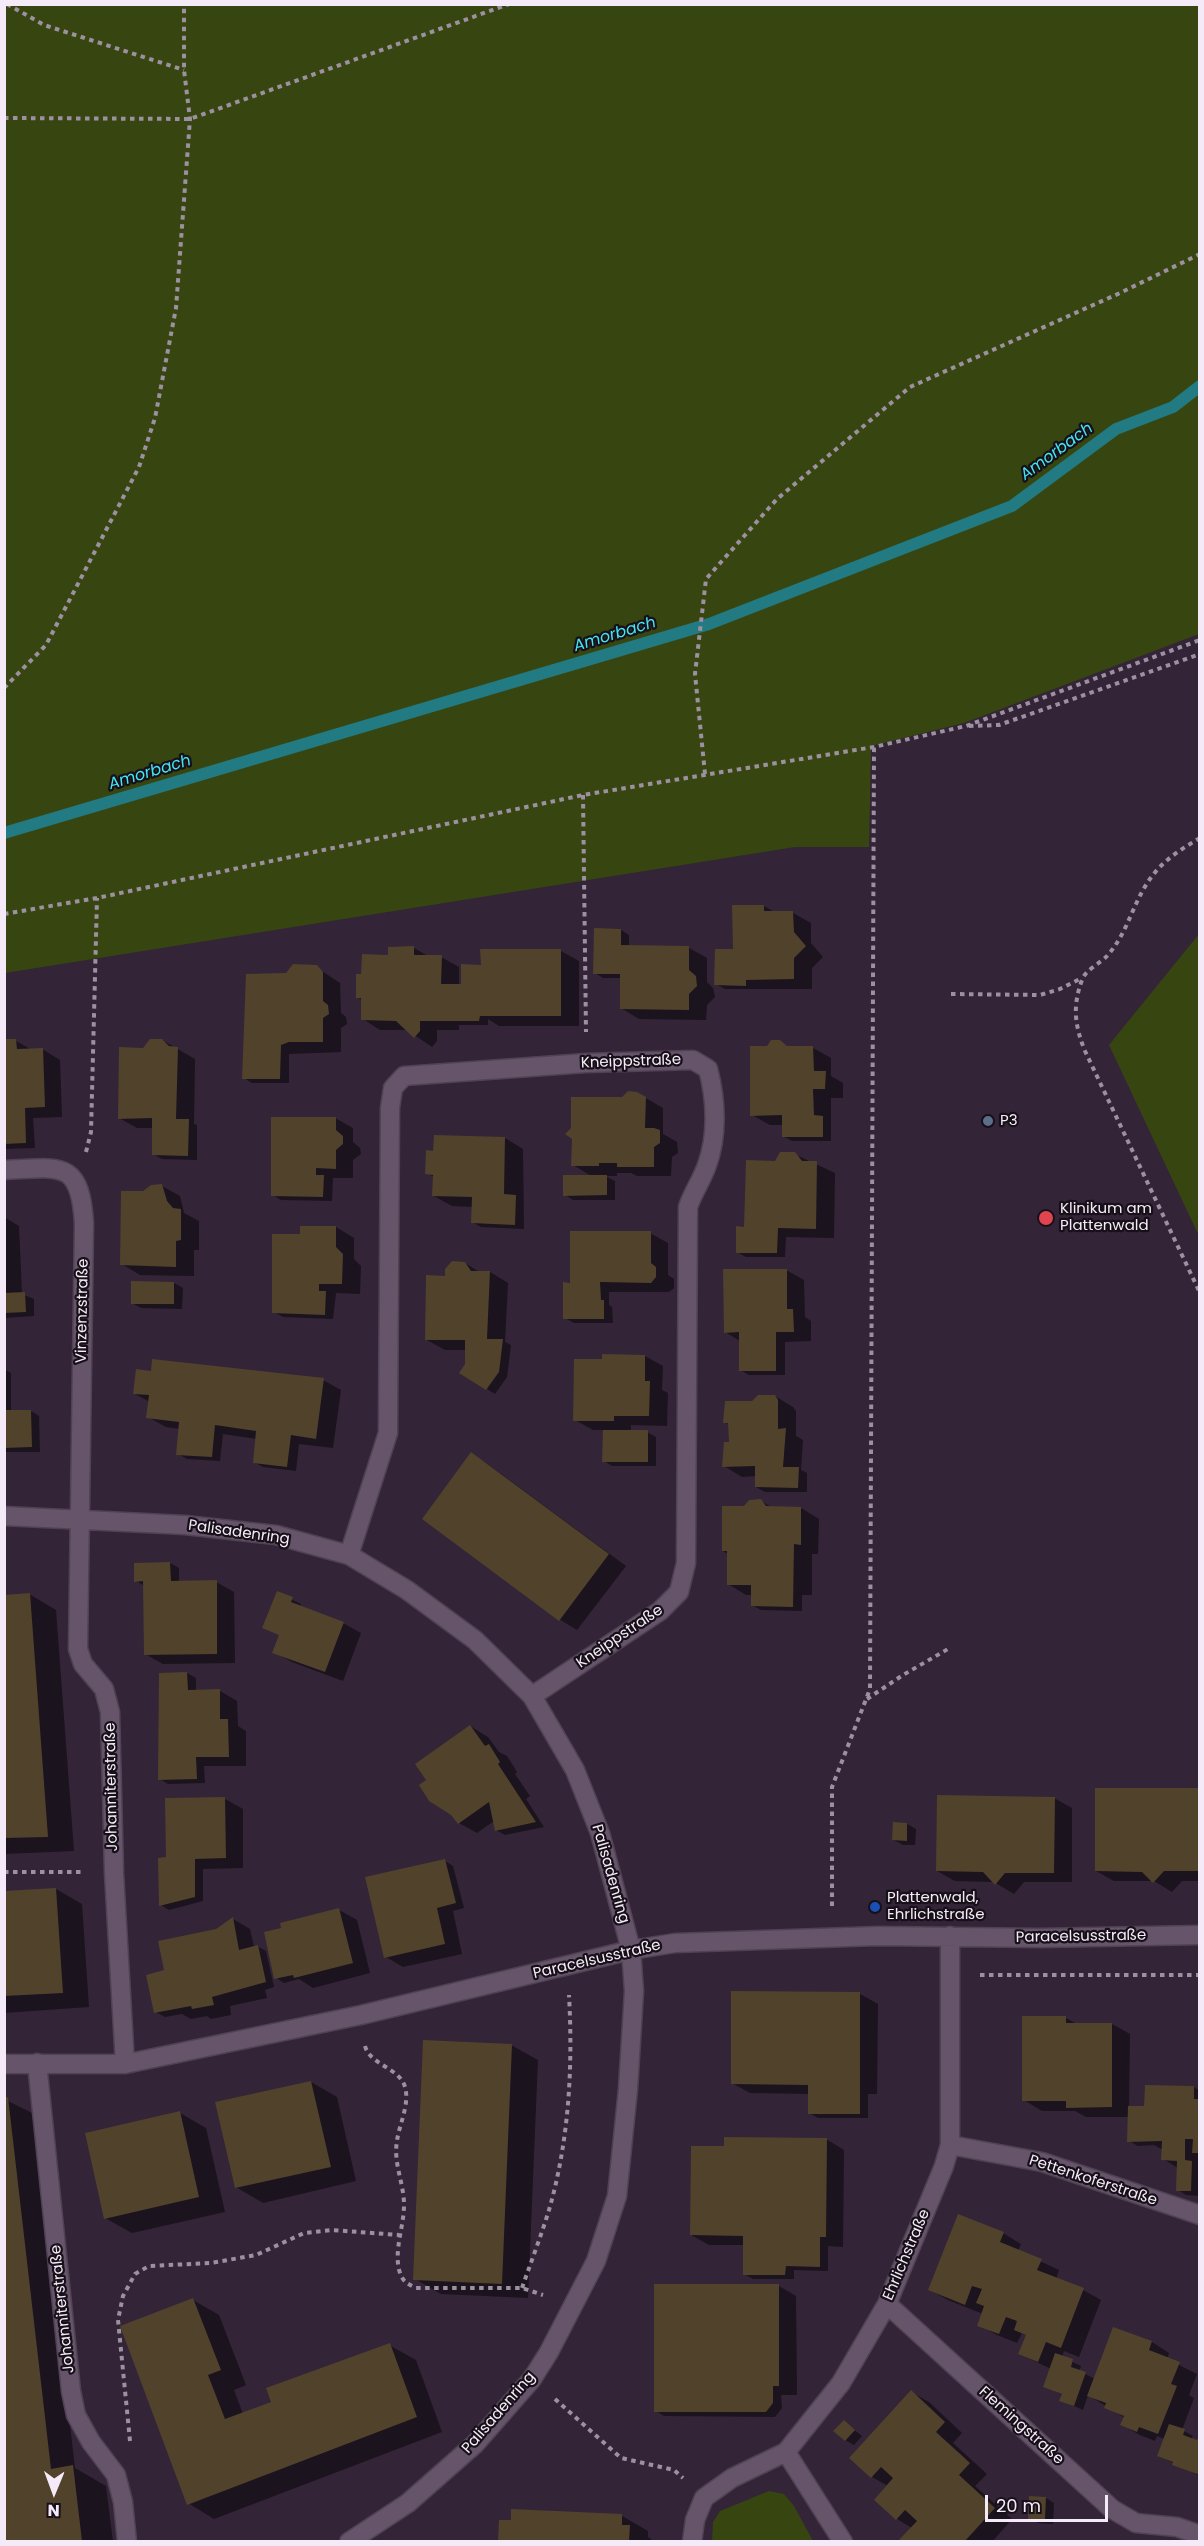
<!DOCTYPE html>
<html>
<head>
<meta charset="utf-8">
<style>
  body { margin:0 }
  #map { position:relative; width:1204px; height:2546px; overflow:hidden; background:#332437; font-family:Poppins,sans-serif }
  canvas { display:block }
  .frame { position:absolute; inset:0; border:6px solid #f5ebf8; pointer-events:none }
  .north { position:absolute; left:24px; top:2462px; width:60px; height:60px; -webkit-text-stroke:4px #171019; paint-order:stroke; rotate:181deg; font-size:16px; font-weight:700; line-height:24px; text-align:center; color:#f5ebf8 }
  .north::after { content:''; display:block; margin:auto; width:21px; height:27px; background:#f5ebf8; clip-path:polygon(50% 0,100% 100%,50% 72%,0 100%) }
  .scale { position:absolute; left:985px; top:2495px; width:123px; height:27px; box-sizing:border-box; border:3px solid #f5ebf8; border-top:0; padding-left:8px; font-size:18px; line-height:21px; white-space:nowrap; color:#f5ebf8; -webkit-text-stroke:4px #171019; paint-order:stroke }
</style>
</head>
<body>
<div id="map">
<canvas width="1204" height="2546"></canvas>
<div class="frame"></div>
<div class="north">N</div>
<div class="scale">20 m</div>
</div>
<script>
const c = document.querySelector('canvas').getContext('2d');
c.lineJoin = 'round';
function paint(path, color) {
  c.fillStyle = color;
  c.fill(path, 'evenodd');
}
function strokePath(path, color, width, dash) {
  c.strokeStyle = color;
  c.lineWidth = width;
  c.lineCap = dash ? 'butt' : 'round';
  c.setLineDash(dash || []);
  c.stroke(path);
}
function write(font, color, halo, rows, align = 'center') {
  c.font = font + ' Poppins,sans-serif';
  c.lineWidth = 4.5;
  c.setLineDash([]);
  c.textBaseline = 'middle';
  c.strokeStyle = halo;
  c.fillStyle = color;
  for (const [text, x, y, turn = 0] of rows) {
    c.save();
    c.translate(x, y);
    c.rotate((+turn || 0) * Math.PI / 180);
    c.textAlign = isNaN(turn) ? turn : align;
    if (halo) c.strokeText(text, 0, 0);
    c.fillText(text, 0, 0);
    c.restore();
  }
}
const green = new Path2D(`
  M5 4 1199 5V634L964 723 871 746 869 847H795L5 973Z
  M1199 934V1236L1109 1045Z
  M769 2491 784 2494 794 2506 813 2541H712L713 2522 720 2511Z`);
const shadow = new Path2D(`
  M764 906 776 913H793L811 923V943L823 957 812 968V989H725L716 984 734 951Z
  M621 930 629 935V947L689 948 707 958V982L713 988 715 997 707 1005 706 1020 639 1019 621 1008 622 978H603L595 973Z
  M414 948 428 956 441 957 459 967V985H462L481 967 561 951 579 961V1026H499L488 1019V1025H459V1030H437V1041L432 1047 407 1030H380L363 1019 362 1000 357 997 363 976 390 956Z
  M316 967 340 983 341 1013 346 1017 347 1024 341 1028V1052L289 1054V1083H252L244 1078 287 975Z
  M162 1040 195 1059 194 1124 197 1125V1160L162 1159 153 1154 154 1128H137L119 1118 144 1050Z
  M4 1041H16L32 1050 42 1049 60 1060 62 1117 33 1118 35 1148 4 1149Z
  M780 1041 790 1048H813L831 1058V1076L843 1083V1098H831V1141H792L783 1136V1125H770L752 1115 768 1047Z
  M637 1093 663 1108V1134L677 1142 678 1153 672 1157 671 1176H637L631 1173H617V1176H605L615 1181V1200H573L565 1195 593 1177 573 1165 622 1098Z
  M335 1118 353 1128V1142L360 1148 361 1154 353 1160V1178H333L332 1201 281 1200 273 1195Z
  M435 1136 505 1138 523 1149 524 1229 481 1227 472 1222 473 1207 452 1206 434 1196V1177L427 1173 435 1153Z
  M794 1154 835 1173 834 1238 786 1237 785 1257H746L737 1252 750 1228 776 1162Z
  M162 1186 180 1196 184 1213 199 1221V1250H194V1276L140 1275 122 1264Z
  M4 1217 19 1226 22 1294 34 1299V1316L4 1318Z
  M336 1227 354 1238V1259L361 1266 360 1294 336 1293 333 1319 283 1317 274 1312 302 1235Z
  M650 1233 668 1243V1275L674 1279V1288L669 1292H609V1305L612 1307 613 1323H574L565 1318 572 1284Z
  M465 1263 481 1273 490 1272 508 1283 505 1342 511 1345 507 1377 495 1394 487 1389 466 1364V1350H445L427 1340 447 1277Z
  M786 1270 804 1280 805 1317 811 1321V1341L785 1342V1375H749L740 1370V1341L725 1332Z
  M133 1283H174L183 1288 182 1309 141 1308 132 1303Z
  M645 1356 663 1366 662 1390 668 1393 667 1426 631 1425V1432H647L656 1437V1466H612L604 1461V1430H593L575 1420 603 1361Z
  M4 1369 11 1373V1412L31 1411 39 1416 40 1452H4Z
  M323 1380 341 1390 333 1448 299 1444 296 1471 263 1467 254 1462 257 1439 223 1434 220 1461 187 1459 178 1454 180 1429 166 1427 148 1417 150 1402 135 1394Z
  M775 1396 793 1407 796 1411V1436L803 1440 801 1470 807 1473V1492H765L756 1487V1476L742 1477 724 1466 730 1443V1425L725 1422 752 1403Z
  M472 1454 489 1465 626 1566 577 1630 559 1619Z
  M761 1501 773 1508H801L819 1519 818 1554H812V1595H802V1611L761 1610 752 1605V1595H746L728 1584V1554L723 1551 745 1507Z
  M170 1563 179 1568V1582H216L234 1592 235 1663 163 1664 145 1654V1586L136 1581 135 1565Z
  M278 1593 301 1604 300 1607 343 1623 361 1633 343 1681 292 1662 274 1652 280 1635Z
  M29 1594 56 1610 74 1851 4 1854V1597Z
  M187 1673 196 1678V1691H220L237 1701 238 1726 246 1731V1766H204L205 1783 168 1784 160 1779Z
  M470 1726 488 1737 499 1752 507 1756 517 1772 515 1774 530 1796 526 1799 544 1827 505 1835 496 1830 494 1821 477 1833 459 1823 429 1781Z
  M1200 1790V1881H1182L1172 1892 1154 1881H1114L1096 1871Z
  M1054 1798 1072 1808V1882H1024L1014 1894 994 1882 955 1881 937 1871Z
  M225 1799 243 1809V1868L203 1869V1901L169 1910 161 1905 167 1860Z
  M907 1824 916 1829 915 1845H903L894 1840Z
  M445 1861 453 1866 464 1908 453 1911 462 1954 403 1967 386 1957Z
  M56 1889 82 1904 89 2007 4 2013V1892Z
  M339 1910 357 1920 370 1973 313 1988 299 1979 284 1983 276 1978Z
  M233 1919 250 1929 254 1947 257 1946 266 1951 274 1987 265 1990 267 1998 230 2006 231 2015 211 2019 207 2016 191 2019 182 2014 165 2017 156 2012 165 1972Z
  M733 1993 860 1994 878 2004 877 2094H868V2118H818L809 2113V2094L750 2093 732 2083Z
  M1066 2018 1077 2024H1112L1130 2034 1129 2107H1144L1194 2087 1200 2091V2196L1186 2195 1178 2190V2168L1163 2159V2150L1154 2145 1138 2146 1129 2141V2117H1086L1075 2111H1042L1024 2100Z
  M511 2045 538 2060 528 2298 441 2294 415 2279Z
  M311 2082 337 2097 356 2181 263 2203 236 2187Z
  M4 2099 34 2114 75 2468 106 2486 113 2542H4Z
  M180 2113 206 2128 225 2212 132 2233 105 2218Z
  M826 2139 844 2150 843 2247 828 2246V2271L794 2270V2279H753L744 2274V2245H709L691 2235 726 2148Z
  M1003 2233 1021 2244 1018 2251 1059 2270 1056 2279 1083 2290 1101 2300 1079 2357 1064 2351 1062 2357 1081 2366 1079 2371 1095 2379 1114 2328 1152 2342 1169 2353 1167 2359 1197 2374 1189 2395 1194 2398 1182 2430 1193 2436 1191 2439 1198 2442 1200 2437V2476L1159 2456 1165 2439 1157 2436 1155 2441 1140 2435 1122 2425 1125 2418 1088 2395 1083 2410 1061 2400 1063 2395 1045 2386 1051 2369 1020 2354 1027 2336 1022 2333 1017 2343 997 2335 979 2325 983 2314 948 2300 930 2290Z
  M779 2286 796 2296 797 2395H781L782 2408 775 2417 664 2416 656 2411Z
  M193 2300 219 2315 246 2385 234 2390 243 2414 273 2403 389 2345 416 2360 442 2432 214 2519 188 2503Z
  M911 2392 929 2402 962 2433 953 2443 987 2474 975 2486 1012 2519 992 2542H900L912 2528 897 2519 888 2486 872 2477Z
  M844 2422 862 2436 854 2445 845 2440Z
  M1046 2498 1054 2503 1053 2524 1038 2523 1029 2518Z
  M622 2516 648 2531V2537L655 2542H500L501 2522Z`);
const stream = new Path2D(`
  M4 833 709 624 1012 506 1116 429 1173 407 1200 386`);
const building = new Path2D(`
  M732 905H764V911H793L794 932 806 946 794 958V979L746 980V986L714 985 715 949H733Z
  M594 928 621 929V945L689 946V970L696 976 697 986 689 994V1010L620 1009V974H593Z
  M414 946V955H442L441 984H461V964L481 965 480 949H561V1016H480L479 1021H420V1031L414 1038 396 1021 361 1020V998H356V974H361L362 954 388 955V947Z
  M293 964 317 965 323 972V1001L328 1005 329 1014 323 1018V1042H289L281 1045 280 1079H242L246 974 286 973Z
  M4 1039H16L17 1049 43 1048 45 1107 25 1108 26 1143 4 1144Z
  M150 1039H162L169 1046 178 1047 176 1119H189L188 1156 152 1155V1118L118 1119 119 1047 143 1048Z
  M771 1040H780L787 1046H813L814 1071H826L825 1089H813L814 1115 823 1116V1137H782V1115L750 1116V1046H767Z
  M628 1091 637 1092 646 1097 645 1128H654L660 1130V1143L654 1147V1167H617V1163H599V1166H571L572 1139 565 1134 571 1128V1097H622Z
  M271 1117H336V1130L343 1136V1144L336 1150V1169L316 1168V1175H324L323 1197 271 1196Z
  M434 1135 505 1137 504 1194 516 1195 515 1225 471 1223 472 1197 432 1196 433 1175 425 1174 426 1150 433 1151Z
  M780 1152H795L802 1161H817L816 1229 778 1228 777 1253H736V1226L744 1227 746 1160 775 1161Z
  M563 1175H607V1195L563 1196Z
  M162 1184 167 1201 173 1208 181 1209V1240L176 1241V1267L120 1265 121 1191H143L151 1185Z
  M300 1226H336V1247L343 1254 342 1284H319V1291H326L325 1315 272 1313V1234H300Z
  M570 1231H651V1263L656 1267V1277L651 1283 600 1282 601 1300H604V1319H563V1282L570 1283Z
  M452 1261 465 1262 471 1271H490L487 1339H503L499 1372 486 1390 459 1373 465 1364V1340H425L426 1275 445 1276V1269Z
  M723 1269H787V1309H793L794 1332H776V1371H739V1332L724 1333Z
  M131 1281 174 1282V1304H131Z
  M25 1292 26 1312 4 1313V1293Z
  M602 1354 645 1355V1381H650L649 1416H614V1421H573L574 1359H602Z
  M152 1359 324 1378 316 1439 291 1435 287 1467 253 1463 256 1431 215 1425 212 1457 176 1455 179 1422 146 1418 149 1395 133 1394 136 1369 151 1371Z
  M758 1395H775L778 1400V1429L786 1428 783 1467H799L798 1488 755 1487V1466L722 1467 724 1442H729L728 1423H723L725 1401H752Z
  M4 1410H31L32 1447 4 1448Z
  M603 1430H648V1462H602Z
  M471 1452 609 1554 559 1621 422 1519Z
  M761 1499 766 1506 801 1507V1545L794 1544 793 1607 751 1606V1585H727V1551H722V1506H744L749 1500Z
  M170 1562 171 1581 217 1580V1654L144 1655 143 1581 134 1582V1563Z
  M277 1591 293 1597 291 1602 344 1622 325 1672 272 1653 279 1635 262 1628Z
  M30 1593 48 1837 4 1838V1595Z
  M187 1672 188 1690 220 1689V1719H228L229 1757H196L197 1779 158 1780 159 1673Z
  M470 1725 485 1746 489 1744 500 1762 498 1764 536 1822 495 1831 489 1802 458 1824 451 1815 429 1801 419 1785 426 1780 415 1764Z
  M1095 1788H1200V1871H1164L1153 1883 1142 1872 1095 1871Z
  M937 1795 1055 1797 1054 1873H1005L995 1885 983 1872 936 1871Z
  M225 1797 226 1858 195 1859V1897L159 1906 158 1858 166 1857 165 1798Z
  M893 1822 907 1823V1841L892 1840Z
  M445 1859 456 1903 437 1908 445 1944 384 1958 365 1877Z
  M56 1888 63 1993 4 1996V1891Z
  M339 1908 353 1963 294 1978 293 1975 274 1979 264 1932 281 1928 280 1923Z
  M233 1917 239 1950 258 1945 266 1982 212 1997 214 2005 192 2009 191 2006 154 2013 146 1975 164 1970 158 1941 216 1929Z
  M731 1991 860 1992V2114H808V2085L731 2084Z
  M1022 2016H1066V2023H1112V2107L1066 2108V2101H1022Z
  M423 2040 512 2044 502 2284 413 2280Z
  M311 2081 331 2167 235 2188 215 2102Z
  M1145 2085 1194 2086V2099H1200V2153H1192L1193 2139H1185V2160L1192 2161 1191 2191H1176L1177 2161 1161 2160 1162 2141 1127 2142 1128 2106H1144Z
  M8 2097 51 2469 73 2465 82 2541H4V2098Z
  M180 2111 199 2197 104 2219 85 2133Z
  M724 2137 827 2138 826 2237H820V2267L786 2266 785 2275H743V2236L690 2235 691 2146H724Z
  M958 2214 1004 2232 1000 2242 1042 2259 1037 2270 1084 2288 1061 2348 1046 2342 1038 2362 1018 2354 1026 2335 1014 2330 1017 2321 1006 2317 999 2334 977 2326 984 2306 976 2303 982 2289 972 2286 965 2305 928 2290Z
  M654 2284H779V2386H773V2403L766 2412H654Z
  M193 2298 221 2370 208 2375 225 2419 271 2402 266 2388 390 2343 417 2417 187 2505 120 2326Z
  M1113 2327 1152 2341 1149 2350 1180 2362 1171 2384 1177 2386 1158 2434 1139 2427 1137 2432 1120 2425 1124 2416 1104 2408 1106 2403 1087 2396Z
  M1055 2353 1073 2359 1071 2367 1086 2372 1074 2406 1059 2401 1062 2394 1043 2387Z
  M911 2390 945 2422 936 2432 970 2463 959 2475 995 2508 965 2541H898L917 2521 905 2510 896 2520 874 2500 893 2478 881 2467 871 2478 849 2458Z
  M844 2420 855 2430 845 2441 833 2431Z
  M1169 2424 1185 2429 1183 2435 1197 2440 1200 2433V2475L1172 2465 1173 2462 1157 2456Z
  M1029 2496 1046 2497 1045 2519H1028Z
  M511 2509 622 2514V2525H630L629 2541H498L499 2520H511Z`);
const path = new Path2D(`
  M7 4 44 25 184 70
  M4 118 190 119 509 4
  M4 688 46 645 139 467 155 418 176 308 190 119 184 70V4
  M969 726 999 725 1200 654
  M705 774 695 674 706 579 777 499 910 387 1120 293 1200 254
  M583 795 586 1032
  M1200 838C1183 848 1165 859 1153 875 1133 900 1130 929 1108 955 1101 963 1085 970 1082 980 1072 1007 1075 1026 1085 1051L1200 1293
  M4 914 97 898 583 795 874 747 966 726 1200 640
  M951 994 1040 995 1060 989 1082 978
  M86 1152 91 1132 97 898
  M867 1699 903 1675 948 1649
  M4 1872H83
  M832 1906V1787L870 1689 874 747
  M980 1975H1200
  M365 2046C370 2065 400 2068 405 2087 410 2104 399 2125 397 2141 393 2163 404 2183 404 2205 404 2227 393 2252 400 2273 403 2282 408 2284 416 2288H522L543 2295
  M522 2288C531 2262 541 2236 549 2210 569 2141 573 2067 569 1995
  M555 2399 621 2458 674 2470 683 2478
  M130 2441 118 2320 123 2296 135 2274 149 2266 211 2263 256 2255 304 2233 332 2230 399 2235`);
const minor = new Path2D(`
  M4 1170C59 1168 80 1158 84 1223L78 1649 83 1664 104 1689 110 1712 114 1873 125 2064
  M4 1516 185 1525 276 1535 349 1555 407 1590 475 1640 532 1696 575 1770 600 1833 631 1950 634 1991 628 2089 617 2196 596 2261 549 2352 532 2379 475 2444 408 2503 349 2542
  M349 1555 388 1433 390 1108 393 1088 404 1076 586 1063 693 1060 708 1069C716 1099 718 1135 707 1165 702 1180 693 1192 688 1207L686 1563 679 1592 660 1611 532 1696
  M37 2063 71 2391 76 2415 91 2442 116 2475 123 2502 127 2542
  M4 2064H125L361 2015 631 1950 675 1943 878 1936 1040 1938 1200 1935
  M950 2145 1042 2162 1200 2215
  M887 2304 1112 2509 1136 2523 1177 2527 1200 2535
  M786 2452 843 2542
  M692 2542 695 2520 704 2498 732 2478 786 2452 841 2383 887 2304 944 2166 950 2145V1936`);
const markers = [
  [988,1121,6,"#5c6f8a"],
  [1046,1218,8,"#e0444e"],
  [875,1907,6,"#1a4fb4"]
];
const streetNames = [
  ["Kneippstraße",631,1062,-2],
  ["Vinzenzstraße",83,1311,-89],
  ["Palisadenring",239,1533,8],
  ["Kneippstraße",620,1637,-34],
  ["Johanniterstraße",112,1787,-91],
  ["Palisadenring",610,1874,74],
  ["Paracelsusstraße",1081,1937,-1],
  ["Paracelsusstraße",597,1960,-13],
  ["Pettenkoferstraße",1093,2181,18],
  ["Ehrlichstraße",907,2255,-67],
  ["Johanniterstraße",63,2309,-96],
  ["Palisadenring",499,2413,-49],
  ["Flemingstraße",1021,2426,42]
];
const poiNames = [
  ["P3",1000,1121],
  ["Klinikum am",1060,1209],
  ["Plattenwald",1060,1226],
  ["Plattenwald,",887,1898],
  ["Ehrlichstraße",887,1915]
];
const waterNames = [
  ["Amorbach",1057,452,-36],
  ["Amorbach",615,635,-17],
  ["Amorbach",150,773,-17]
];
paint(green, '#374611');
paint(shadow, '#0007');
strokePath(stream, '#227a82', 12);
paint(building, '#51422c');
strokePath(minor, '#4f4252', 21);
strokePath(path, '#9d91a1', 4, [4.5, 4.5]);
strokePath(minor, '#65546a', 18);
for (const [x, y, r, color] of markers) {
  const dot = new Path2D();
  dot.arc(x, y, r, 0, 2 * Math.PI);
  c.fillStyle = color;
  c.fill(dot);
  strokePath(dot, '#171019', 2);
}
write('15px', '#f5ebf8', '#171019', streetNames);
write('15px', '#f5ebf8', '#171019', poiNames, 'left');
write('italic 16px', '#42e6f3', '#171019', waterNames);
</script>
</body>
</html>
